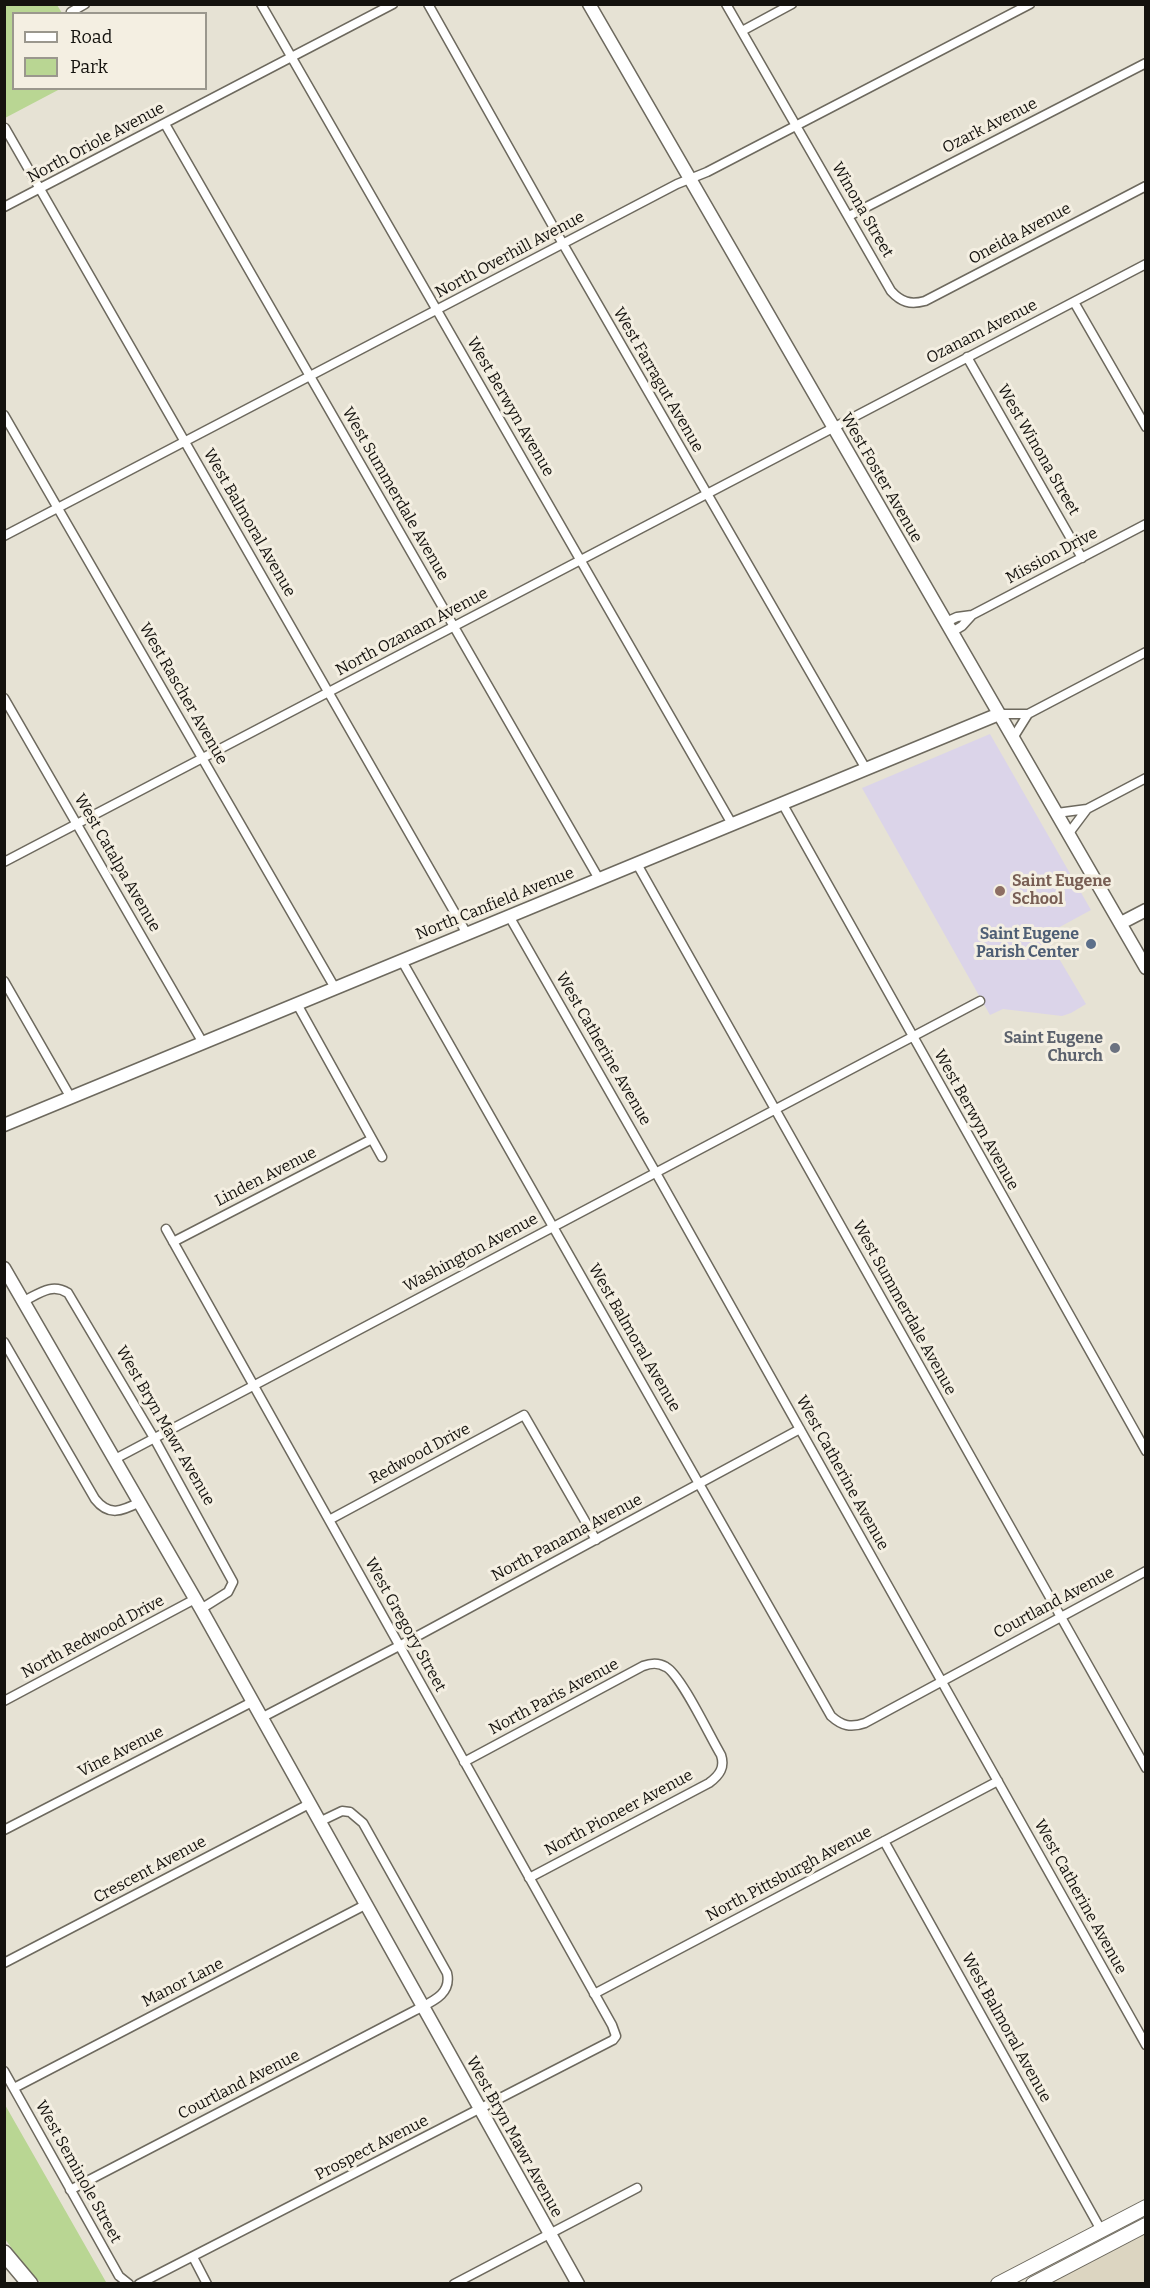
<!DOCTYPE html>
<html>
<head>
<meta charset="utf-8">
<style>
  body { margin:0 }
  #map { position:relative; width:1150px; height:2288px; overflow:hidden; background:#e6e2d4; font-family:Bitter,serif }
  canvas { display:block }
  .frame { position:absolute; inset:0; border:6px solid #14120e; pointer-events:none }
  .legend { position:absolute; left:12px; top:12px; width:195px; height:78px; box-sizing:border-box; background:#f4efe2; border:2px solid #9a978d; margin:0; padding:8px 10px; list-style:none; font-size:18px; color:#14120e }
  .legend li { display:flex; align-items:center; gap:12px; height:30px }
  .legend b { width:30px; border:2px solid #9a978d }
</style>
</head>
<body>
<div id="map">
<canvas width="1150" height="2288"></canvas>
<div class="frame"></div>
<ul class="legend">
<li><b style="height:8px;background:#fff"></b>Road</li>
<li><b style="height:16px;background:#b9d693"></b>Park</li>
</ul>
</div>
<script>
const c = document.querySelector('canvas').getContext('2d');
c.lineJoin = 'round';
function paint(path, color) {
  c.fillStyle = color;
  c.fill(path, 'evenodd');
}
function strokePath(path, color, width, dash) {
  c.strokeStyle = color;
  c.lineWidth = width;
  c.lineCap = dash ? 'butt' : 'round';
  c.setLineDash(dash || []);
  c.stroke(path);
}
function write(font, color, halo, rows, align = 'center') {
  c.font = font + ' Bitter,serif';
  c.lineWidth = 6;
  c.setLineDash([]);
  c.textBaseline = 'middle';
  c.strokeStyle = halo;
  c.fillStyle = color;
  for (const [text, x, y, turn = 0] of rows) {
    c.save();
    c.translate(x, y);
    c.rotate((+turn || 0) * Math.PI / 180);
    c.textAlign = isNaN(turn) ? turn : align;
    if (halo) c.strokeText(text, 0, 0);
    c.fillText(text, 0, 0);
    c.restore();
  }
}
const built = new Path2D(`
  M1145 2231V2283H1048Z`);
const education = new Path2D(`
  M990 734 1091 910 1045 935 1086 1004 1071 1013 1062 1016 1003 1009 990 1015 862 788Z`);
const green = new Path2D(`
  M5 4 57 5 62 13 14 14V88L60 89 5 118Z
  M4 2103 106 2282 108 2283H41L23 2264 5 2239Z`);
const street = new Path2D(`
  M261 4 732 824
  M428 4 563 244 866 769
  M726 4 891 291C901 302 910 305 925 301L1146 186
  M71 12 85 4
  M742 31 792 4
  M165 124 599 879
  M5 128 467 934
  M4 207 393 4
  M849 216 1146 63
  M1074 302 1146 427
  M967 357 1082 558
  M4 415 335 988
  M4 536 677 184 707 172 1030 4
  M946 622 957 617 972 615 1146 524
  M952 632 962 626 972 615
  M4 698 203 1043
  M999 714H1028
  M1013 738 1028 714 1146 652
  M782 803 1146 1451
  M1057 813 1087 809 1146 778
  M1069 833 1087 809
  M4 862 1146 264
  M637 864 1146 1768
  M509 916 656 1173 1146 2045
  M402 961 831 1716C842 1726 851 1728 865 1723L1146 1571
  M4 981 71 1098
  M297 1004 382 1157
  M173 1242 372 1139
  M24 1301C40 1293 52 1283 68 1293L154 1438 233 1582 228 1592 201 1609
  M4 1342 95 1499C109 1517 122 1511 140 1502
  M115 1459 980 1001
  M329 1520 524 1415 596 1540
  M4 1701 195 1599
  M261 1718 399 1646 800 1429
  M464 1762 643 1666C651 1663 658 1662 666 1667 681 1675 710 1737 721 1755 725 1767 720 1775 709 1783L529 1878
  M4 1830 252 1702
  M884 1841 1101 2230
  M4 1963 309 1804
  M594 1994 998 1781
  M4 2071 119 2276 129 2284
  M14 2088 365 1905
  M70 2190 414 2011C431 2002 452 1995 447 1973L363 1823 350 1812 342 1811 319 1822
  M193 2257 207 2284
  M139 2284 613 2040 616 2036 612 2025 166 1229
  M454 2284 637 2188`);
const secondary = new Path2D(`
  M589 4 1146 968
  M1121 923 1146 910
  M4 1125 999 714
  M4 1268 201 1609 578 2284`);
const primary = new Path2D(`
  M998 2284 1146 2207
  M1033 2284 1146 2225`);
const highway = new Path2D(`
  M4 2253 30 2284`);
const markers = [
  [1000,891,6,"#8d6e63"],
  [1091,944,6,"#5c6f8a"],
  [1115,1048,6,"#6b7280"]
];
const streetNames = [
  ["Ozark Avenue",990,126,-27],
  ["North Oriole Avenue",96,143,-28],
  ["Winona Street",862,210,60],
  ["Oneida Avenue",1020,234,-28],
  ["North Overhill Avenue",510,255,-28],
  ["Ozanam Avenue",982,332,-27],
  ["West Farragut Avenue",658,380,60],
  ["West Berwyn Avenue",510,407,60],
  ["West Winona Street",1038,450,60],
  ["West Foster Avenue",881,478,60],
  ["West Summerdale Avenue",395,494,60],
  ["West Balmoral Avenue",249,523,60],
  ["Mission Drive",1052,556,-28],
  ["North Ozanam Avenue",412,632,-28],
  ["West Rascher Avenue",183,694,60],
  ["West Catalpa Avenue",117,863,60],
  ["North Canfield Avenue",495,904,-22],
  ["West Catherine Avenue",603,1049,60],
  ["West Berwyn Avenue",976,1120,61],
  ["Linden Avenue",266,1177,-27],
  ["Washington Avenue",471,1253,-28],
  ["West Summerdale Avenue",904,1308,61],
  ["West Balmoral Avenue",634,1338,60],
  ["West Bryn Mawr Avenue",165,1426,60],
  ["Redwood Drive",420,1454,-28],
  ["West Catherine Avenue",842,1473,61],
  ["North Panama Avenue",567,1538,-28],
  ["Courtland Avenue",1054,1603,-28],
  ["West Gregory Street",405,1625,61],
  ["North Redwood Drive",93,1637,-28],
  ["North Paris Avenue",554,1697,-28],
  ["Vine Avenue",121,1752,-27],
  ["North Pioneer Avenue",619,1813,-28],
  ["Crescent Avenue",150,1870,-28],
  ["North Pittsburgh Avenue",789,1874,-28],
  ["West Catherine Avenue",1080,1897,61],
  ["Manor Lane",183,1983,-27],
  ["West Balmoral Avenue",1006,2028,61],
  ["Courtland Avenue",239,2085,-27],
  ["West Bryn Mawr Avenue",514,2137,61],
  ["Prospect Avenue",372,2148,-27],
  ["West Seminole Street",78,2172,61]
];
const educationNames = [
  ["Saint Eugene",1012,882],
  ["School",1012,900]
];
const serviceNames = [
  ["Saint Eugene",1079,935],
  ["Parish Center",1079,953]
];
const worshipNames = [
  ["Saint Eugene",1103,1039],
  ["Church",1103,1057]
];
paint(built, '#dcd5c1');
paint(education, '#dbd4e9');
paint(green, '#b9d693');
strokePath(street, '#6d695e', 11);
strokePath(secondary, '#6d695e', 15);
strokePath(primary, '#6d695e', 16);
strokePath(highway, '#6d695e', 18);
strokePath(street, '#fff', 8);
strokePath(secondary, '#fff', 12);
strokePath(primary, '#fff', 14);
strokePath(highway, '#fff', 15);
for (const [x, y, r, color] of markers) {
  const dot = new Path2D();
  dot.arc(x, y, r, 0, 2 * Math.PI);
  c.fillStyle = color;
  c.fill(dot);
  strokePath(dot, '#f4efe2', 2);
}
write('16px', '#14120e', '#f4efe2', streetNames);
write('bold 16px', '#785e54', '#f4efe2', educationNames, 'left');
write('bold 16px', '#4e5e75', '#f4efe2', serviceNames, 'right');
write('bold 16px', '#5b616d', '#f4efe2', worshipNames, 'right');
</script>
</body>
</html>
